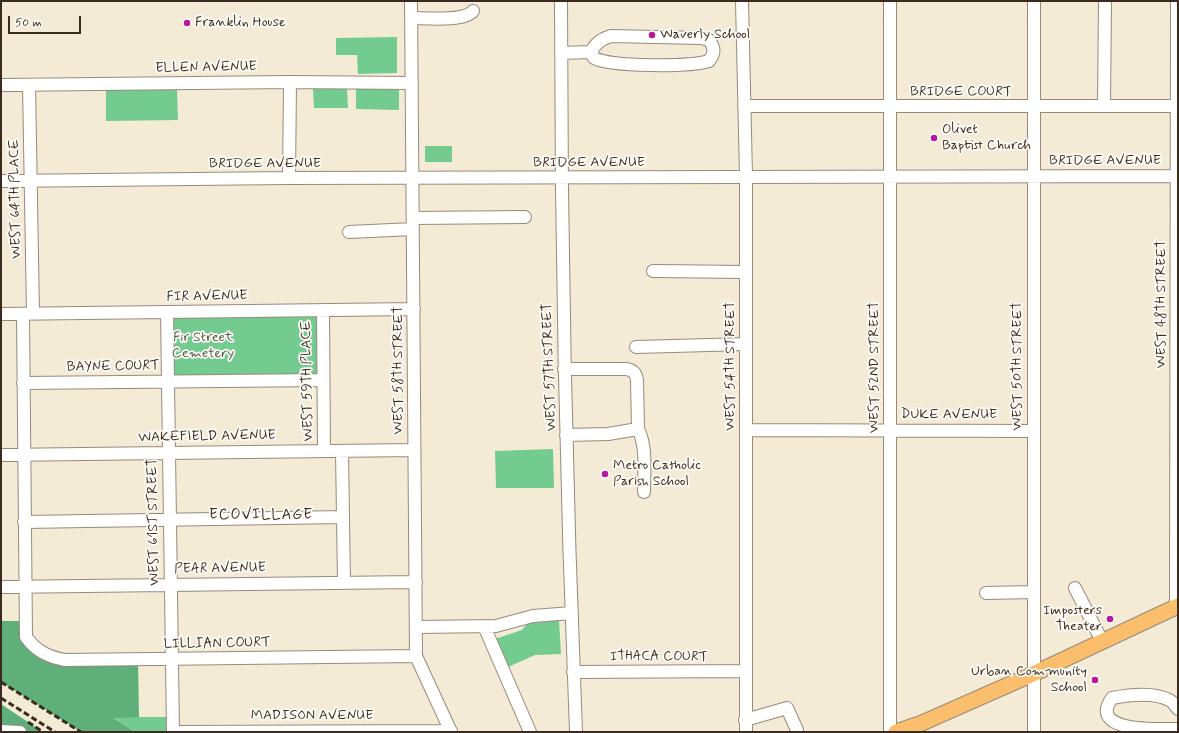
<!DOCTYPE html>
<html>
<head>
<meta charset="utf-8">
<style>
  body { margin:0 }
  #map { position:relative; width:1179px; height:733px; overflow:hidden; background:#f4ebd6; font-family:Mynerve,sans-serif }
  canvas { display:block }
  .frame { position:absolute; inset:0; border:2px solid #3b2a1e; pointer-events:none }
  .scale { position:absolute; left:8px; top:16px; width:73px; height:18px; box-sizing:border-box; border:2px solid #3b2a1e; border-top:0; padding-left:5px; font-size:12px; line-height:14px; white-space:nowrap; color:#3b2a1e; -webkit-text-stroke:3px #fdfcf7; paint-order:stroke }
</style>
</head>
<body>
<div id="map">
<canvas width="1179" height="733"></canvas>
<div class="frame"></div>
<div class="scale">50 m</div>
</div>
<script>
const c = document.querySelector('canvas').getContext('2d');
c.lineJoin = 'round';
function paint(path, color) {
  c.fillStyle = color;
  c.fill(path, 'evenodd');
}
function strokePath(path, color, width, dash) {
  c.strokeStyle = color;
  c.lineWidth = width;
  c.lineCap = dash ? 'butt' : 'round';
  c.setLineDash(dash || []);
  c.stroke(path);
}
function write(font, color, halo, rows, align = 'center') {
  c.font = font + ' Mynerve,sans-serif';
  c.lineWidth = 3.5;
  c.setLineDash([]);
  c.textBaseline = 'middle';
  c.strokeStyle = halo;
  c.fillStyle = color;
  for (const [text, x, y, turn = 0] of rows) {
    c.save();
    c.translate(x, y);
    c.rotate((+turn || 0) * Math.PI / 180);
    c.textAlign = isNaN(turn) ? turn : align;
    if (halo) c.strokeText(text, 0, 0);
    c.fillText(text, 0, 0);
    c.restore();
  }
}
const green = new Path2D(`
  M397 37V73L358 74 357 55H336V38Z
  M177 89 178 120 106 121V90Z
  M313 89H347L348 108H314Z
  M356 89H399V110L356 109Z
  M425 146H452V162H425Z
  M323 310V380L168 381 167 312Z
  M553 449 554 488H496L495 451Z
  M559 620 561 654 535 655 508 667 495 639 522 630 529 621Z
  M113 717H173V732H234H135Z`);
const forest = new Path2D(`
  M1 621H26V637L47 656 138 660 139 717 114 718 135 732H81L1 682Z
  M1 704 43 732 1 731Z`);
const minor = new Path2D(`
  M411 1 416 656 451 732
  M561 1C561 245 566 488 576 732
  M742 1 746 176V732
  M890 1V732
  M1034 1V732
  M411 18C426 18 464 22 473 11
  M611 36 701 38 709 40C715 48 715 53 709 61 689 67 612 67 594 58L591 52C596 43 601 39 611 36Z
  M561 53 591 52
  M1 85 290 82 412 83
  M29 85 33 313
  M744 106H1178
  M1104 106 1105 1
  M289 178 290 82
  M1 181 289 178 1178 176
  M413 218 525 217
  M349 232 413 229
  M653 271 746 272
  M323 310 324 451
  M167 312 173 732 451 731
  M1 314 414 309
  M23 314 26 637C36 651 48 657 65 660L416 656
  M636 347 746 344
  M564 369H626C633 370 636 373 637 380L638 429 608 434 566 435
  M23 383 323 380
  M638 429C647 446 644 472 644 492
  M746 430 1033 431
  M342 451 344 583
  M1 455 414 450
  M24 522 343 517
  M1 587 416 582
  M1075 588 1102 641
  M986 593 1033 592
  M1176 607 1177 1
  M484 626 530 732
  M416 627 496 626 533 616 572 613
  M573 672 745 671
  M1178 709C1175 706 1173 701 1169 700 1154 692 1128 695 1112 698 1087 733 1159 729 1178 729
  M745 720 787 708 797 730
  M1 731 20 732`);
const major = new Path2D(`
  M896 732 922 723 1033 674 1178 606`);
const rail = new Path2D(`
  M1 682 81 732
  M1 698 55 732
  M28 722 43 732`);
const markers = [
  [187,23,4,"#b5179e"],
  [652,35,4,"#b5179e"],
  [934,138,4,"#b5179e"],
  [605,474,4,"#b5179e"],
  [1110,619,4,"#b5179e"],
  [1095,680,4,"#b5179e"]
];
const poiNames = [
  ["Franklin House",195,23],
  ["Waverly School",660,35],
  ["Olivet",942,130],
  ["Baptist Church",942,146],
  ["Metro Catholic",613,466],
  ["Parish School",613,482],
  ["Imposters",1102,611,"right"],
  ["Theater",1102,627,"right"],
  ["Urban Community",1087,672,"right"],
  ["School",1087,688,"right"]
];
const streetNames = [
  ["ELLEN AVENUE",206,68,-1],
  ["BRIDGE COURT",961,92],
  ["BRIDGE AVENUE",1105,161],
  ["BRIDGE AVENUE",589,163],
  ["BRIDGE AVENUE",265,164],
  ["WEST 64TH PLACE",16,199,-91],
  ["FIR AVENUE",207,297,-1],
  ["WEST 48TH STREET",1162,304,-90],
  ["WEST 54TH STREET",731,366,-90],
  ["WEST 50TH STREET",1018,366,-90],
  ["BAYNE COURT",113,367,-1],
  ["WEST 57TH STREET",550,367,-92],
  ["WEST 52ND STREET",875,367,-90],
  ["WEST 58TH STREET",399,370,-90],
  ["WEST 59TH PLACE",308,381,-91],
  ["DUKE AVENUE",949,415],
  ["WAKEFIELD AVENUE",207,437,-1],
  ["WEST 61ST STREET",154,522,-91],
  ["PEAR AVENUE",220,569,-1],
  ["LILLIAN COURT",217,644,-1],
  ["ITHACA COURT",659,657],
  ["MADISON AVENUE",312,716]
];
const parkNames = [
  ["Fir Street",203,338],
  ["Cemetery",203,354]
];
const neighbourhoodNames = [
  ["ECOVILLAGE",261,516]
];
paint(green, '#73cb90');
paint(forest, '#5eaf7a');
strokePath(minor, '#988a7a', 14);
strokePath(major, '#988a7a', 17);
strokePath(minor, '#fff', 12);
strokePath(major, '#fabe6d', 15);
strokePath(rail, '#3b2a1e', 3, [6, 3]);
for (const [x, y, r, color] of markers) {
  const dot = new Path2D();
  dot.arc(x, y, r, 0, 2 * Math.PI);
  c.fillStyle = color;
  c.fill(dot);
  strokePath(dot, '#fdfcf7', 1.5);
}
write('14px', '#3b2a1e', '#fdfcf7', poiNames, 'left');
write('14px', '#3b2a1e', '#fdfcf7', streetNames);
write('14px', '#4c5a40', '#fdfcf7', parkNames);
c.letterSpacing = '1px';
write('15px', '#3b2a1e', '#fdfcf7', neighbourhoodNames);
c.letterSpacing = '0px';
</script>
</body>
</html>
